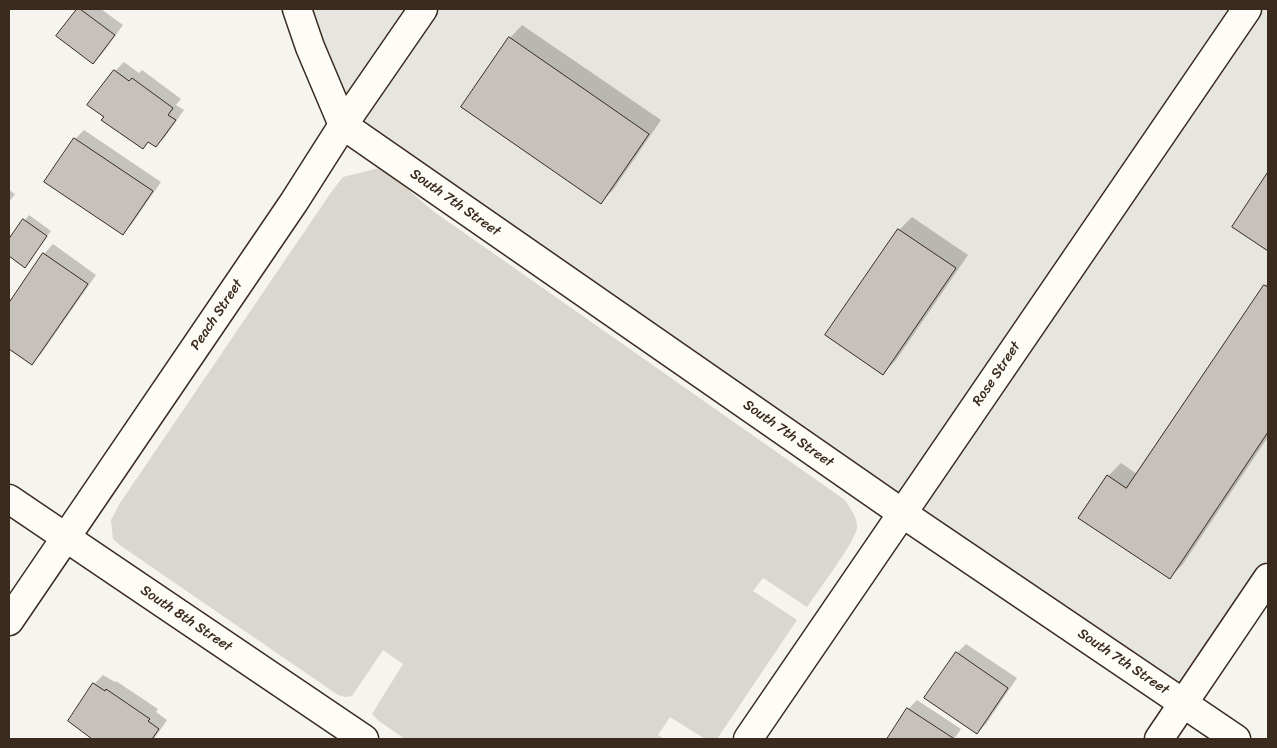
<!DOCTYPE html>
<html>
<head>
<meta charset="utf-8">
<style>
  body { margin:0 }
  #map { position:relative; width:1277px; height:748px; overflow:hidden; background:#f5f4ee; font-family:Sriracha,sans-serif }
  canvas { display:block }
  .frame { position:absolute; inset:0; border:10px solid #3b2a1e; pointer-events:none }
</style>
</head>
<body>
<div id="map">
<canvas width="1277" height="748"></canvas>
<div class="frame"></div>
</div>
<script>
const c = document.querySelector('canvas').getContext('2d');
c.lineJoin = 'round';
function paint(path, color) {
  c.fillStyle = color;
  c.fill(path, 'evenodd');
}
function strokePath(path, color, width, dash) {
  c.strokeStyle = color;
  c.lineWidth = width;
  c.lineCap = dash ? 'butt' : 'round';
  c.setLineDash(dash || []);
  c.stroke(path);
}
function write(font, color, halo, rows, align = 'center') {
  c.font = font + ' Sriracha,sans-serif';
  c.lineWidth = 4;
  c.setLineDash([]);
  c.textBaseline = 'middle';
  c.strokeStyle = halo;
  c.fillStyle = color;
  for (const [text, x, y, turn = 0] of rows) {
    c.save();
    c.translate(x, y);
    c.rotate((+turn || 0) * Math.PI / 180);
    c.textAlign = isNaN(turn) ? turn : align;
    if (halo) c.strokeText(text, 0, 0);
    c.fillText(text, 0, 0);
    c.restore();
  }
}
const built = new Path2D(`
  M297 9H1268V578L1183 703 343 125Z`);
const green = new Path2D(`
  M379 168 399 182 433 211 845 500C850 508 858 518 857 528 855 542 817 592 807 607L763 578 753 591 797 620 717 739H705L670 717 658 735 665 739H405L379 721 372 714 403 664 383 650 352 696 346 697 338 695 121 546 113 539 111 520 120 503 332 191 343 177Z`);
const shadow = new Path2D(`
  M79 9H101L123 25 102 54 93 63 58 36Z
  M522 25 661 120 613 190 600 202 510 38Z
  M124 62 139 73 142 70 181 99 176 105 184 110 165 137 156 146 149 141 143 148 105 116 107 79Z
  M84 130 161 182 132 224 123 233 75 139Z
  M1268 174V249L1234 226Z
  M9 190 15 194 9 202Z
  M29 215 51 231 25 266 9 254V241Z
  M912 217 968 255 896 360 883 373 827 335 899 230Z
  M53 244 96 275 41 354 32 363 9 347V305L44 254Z
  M1268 282V437L1183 564 1170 577 1108 476 1121 463 1137 474Z
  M966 644 1017 678 986 724 977 733 957 653Z
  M103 675 115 682 116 681 158 709 156 712 167 720 154 739H94L69 720 94 684Z
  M917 700 961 729 954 739H889L908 709Z`);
const building = new Path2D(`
  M77 9H80L115 35 93 64 56 36Z
  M509 37 649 134 601 204 461 107Z
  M114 70 129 81 132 78 173 108 168 115 176 120 156 147 148 142 143 149 101 120 104 117 87 105Z
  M74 138 153 191 123 235 44 182Z
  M1268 172V251L1232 227Z
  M23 219 47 236 25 268 9 256V239Z
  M898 229 956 268 883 375 825 335Z
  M43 253 88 284 32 365 9 349V303Z
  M1264 285 1268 287V432L1170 579 1078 518 1107 475 1126 488Z
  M956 652 1008 688 977 734 924 698Z
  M93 683 105 691 106 689 150 719 148 721 159 729 152 739H92L68 721Z
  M907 708 953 738 952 739H887Z`);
const minor = new Path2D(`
  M297 9 310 47 343 125
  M343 125 902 513 1236 739
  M9 499 364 739
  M9 621 294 202 343 125 423 9
  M748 739 1247 9
  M1159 739 1268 578`);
const streetNames = [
  ["South 7th Street",455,203,35],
  ["Peach Street",217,315,-56],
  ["Rose Street",997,374,-56],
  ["South 7th Street",788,434,35],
  ["South 8th Street",186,619,34],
  ["South 7th Street",1123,662,34]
];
paint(built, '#e7e5df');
paint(green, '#dad6d0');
paint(shadow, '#0003');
paint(building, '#c7c1bb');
strokePath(building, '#3b2a1e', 1);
strokePath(minor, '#3b2a1e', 31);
strokePath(minor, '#fdfcf7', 28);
write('14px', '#3b2a1e', '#fdfcf7', streetNames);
</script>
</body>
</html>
